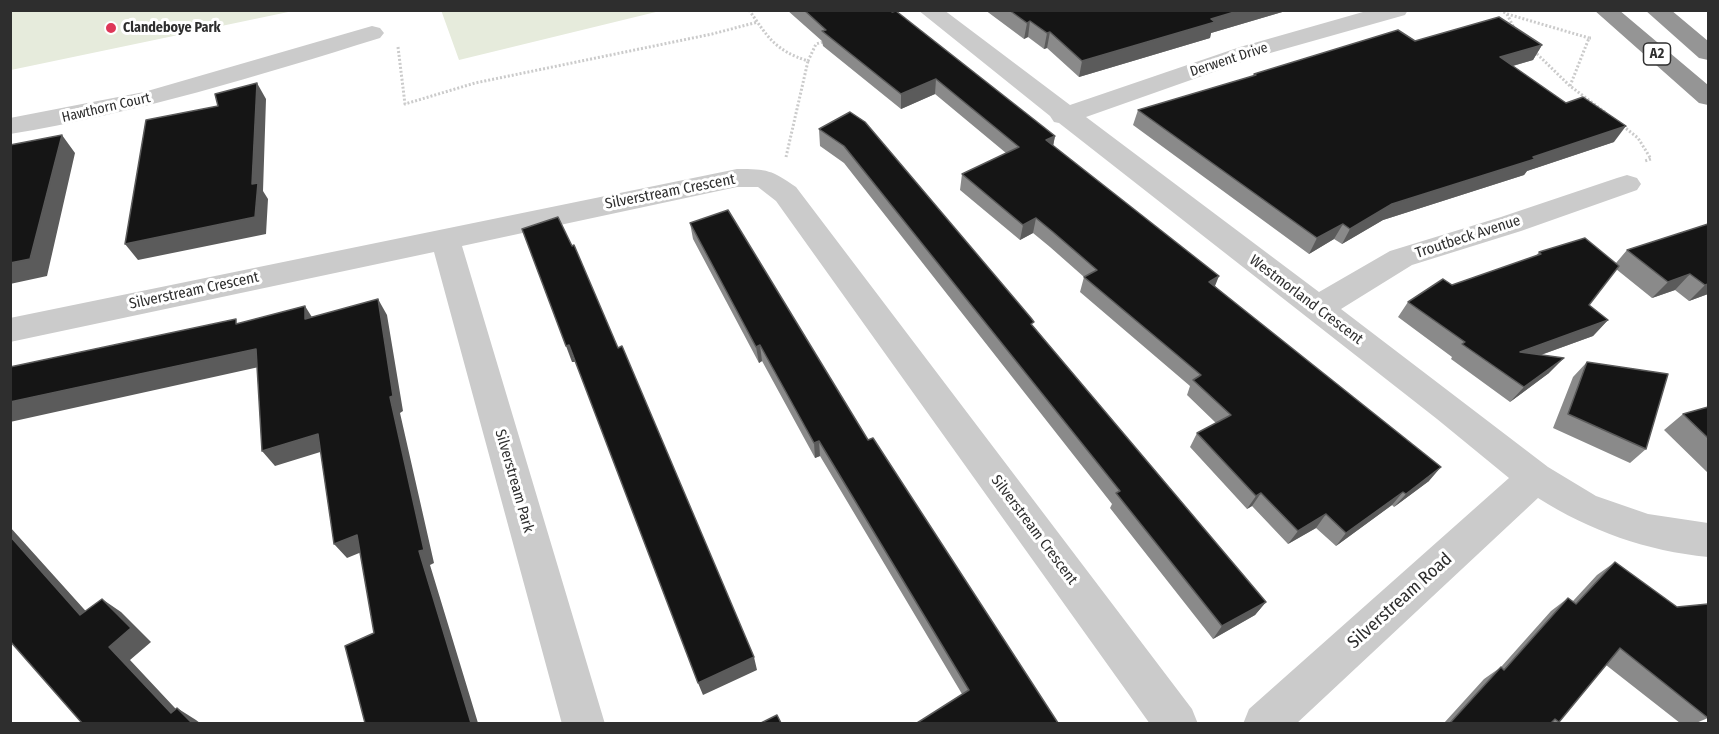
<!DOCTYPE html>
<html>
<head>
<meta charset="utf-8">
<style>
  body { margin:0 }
  #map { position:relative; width:1719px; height:734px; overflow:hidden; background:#fff; font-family:"Fira Sans Condensed",sans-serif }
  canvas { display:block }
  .frame { position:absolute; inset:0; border:12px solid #2e2e2e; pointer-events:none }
</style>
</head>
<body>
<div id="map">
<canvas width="1719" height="734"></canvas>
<div class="frame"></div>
</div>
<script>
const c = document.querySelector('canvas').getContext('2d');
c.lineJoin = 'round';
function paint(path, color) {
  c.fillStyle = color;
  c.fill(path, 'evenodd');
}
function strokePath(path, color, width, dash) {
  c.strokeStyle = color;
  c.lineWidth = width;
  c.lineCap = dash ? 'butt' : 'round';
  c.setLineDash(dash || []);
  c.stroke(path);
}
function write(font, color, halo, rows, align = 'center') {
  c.font = font + ' "Fira Sans Condensed",sans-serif';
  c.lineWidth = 6;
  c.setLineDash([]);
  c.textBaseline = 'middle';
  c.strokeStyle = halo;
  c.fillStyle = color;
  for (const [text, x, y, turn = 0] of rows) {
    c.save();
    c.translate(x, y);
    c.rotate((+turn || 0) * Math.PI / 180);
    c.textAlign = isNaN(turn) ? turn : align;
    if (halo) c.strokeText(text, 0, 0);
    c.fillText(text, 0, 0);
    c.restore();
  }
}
const green = new Path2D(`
  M11 10H293V11L11 70Z
  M441 10H660V11L459 60Z`);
const path = new Path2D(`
  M749 10C768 37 774 50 808 61L816 44 826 41
  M1500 10 1507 14 1515 30
  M1507 14 1589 38
  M398 47 405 104 475 83 712 34 758 22
  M1534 51 1570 86 1606 113
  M1570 86 1589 38H1591
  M1623 126 1638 138 1651 159 1645 161
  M786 157 808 61`);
const minor = new Path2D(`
  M918 10H944L1070 105 1240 47 1370 10H1408L1405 15 1256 57 1086 117 1319 292 1390 251 1501 217 1617 178 1627 175 1637 178 1641 184 1637 190 1521 231 1412 265 1341 309 1548 467 1596 496 1648 514 1708 523V557C1647 551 1590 531 1538 498L1296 724H1243L1249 709 1509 478 1437 419 1059 123 1054 122 1050 116Z
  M372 26 380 28 384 33 380 38C258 76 137 113 10 134V118L144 92Z
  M737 169C768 169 771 170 796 187L1192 709 1198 724H1150L776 201 758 187H737L462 246 605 724H562L434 252 10 342V318Z`);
const highway = new Path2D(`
  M1594 10H1619L1708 85V105L1699 103Z
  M1645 10H1671L1708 41V60L1699 58Z`);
const wall = new Path2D(`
  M787 10H891L1055 136 1053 146 1215 286 1429 481 1394 507 1392 505 1336 546 1316 528 1288 544 1252 506 1247 509 1190 447 1197 433 1216 423 1187 395 1190 386 1080 292 1084 277 1050 247 1033 233 1020 240 960 190 962 174 1006 153 935 94 901 109 823 46 822 41Z
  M985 10H1289L1211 33 1210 38 1079 77 1047 48 1044 49 1028 37 1024 39Z
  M1415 41 1542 45 1533 60 1513 66 1614 142 1527 171 1524 175 1383 220 1342 244 1334 239 1309 254 1133 125 1138 110 1253 76 1254 74Z
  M850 112 1033 326 1266 602 1255 615 1213 639 1110 508 1112 504 844 163 820 146 819 129Z
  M690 223 868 440 1058 723 962 694 820 456 815 458 762 361 759 363 693 239Z
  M1708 224V294L1689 301 1675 290 1652 298 1616 269 1589 305 1608 320 1593 336 1541 355 1549 373 1510 402 1451 359 1452 357 1398 317 1408 302 1452 285 1536 256 1539 252 1616 263 1627 250Z
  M1587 362 1646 449 1630 463 1553 428 1573 377Z
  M1708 407V473L1664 430 1683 414Z
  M1615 562 1708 718 1696 723H1680L1606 665 1559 722 1556 723H1444L1484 679 1501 667 1551 611 1568 598 1573 601 1597 575Z`);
const shadedWall = new Path2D(`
  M1241 10H1289L1211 33 1210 38 1079 77 1082 61 1211 19Z
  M1030 21 1028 37 1024 39 1027 23Z
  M1050 32 1047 48 1044 49 1047 33Z
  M1542 45 1533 60 1491 72 1500 57Z
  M936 79 935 94 901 109V94Z
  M257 83 266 99 263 191 268 199 266 234 138 260 125 244 252 184Z
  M1626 126 1614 142 1527 171 1524 175 1383 220 1342 244 1350 229 1392 204Z
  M62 135 75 153 47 276 10 284V263Z
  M1055 136 1052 151 1046 140Z
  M1036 218 1033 233 1020 240 1023 225Z
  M1343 224 1334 239 1309 254 1317 238Z
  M1690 274 1675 290 1652 298 1668 282Z
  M1219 276 1213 291 1209 282Z
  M1708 284V294L1689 301 1705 285Z
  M378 299 387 315 403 411 400 413 434 563 430 565 478 723H471L419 551 390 397Z
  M305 306 315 322 305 319Z
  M1608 320 1593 336 1507 367 1520 352Z
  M569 345 575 362H572L566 346Z
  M760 345 762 361 759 363 756 347Z
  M256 349 268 365 10 422V402Z
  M1564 358 1549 373 1510 402 1524 387Z
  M318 434 330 449 275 466 262 451Z
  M819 441 820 456 815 458 814 443Z
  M1441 467 1429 481 1394 507 1406 494Z
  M1403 492 1392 505 1336 546 1346 533Z
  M1261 493 1252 506 1247 509 1256 496Z
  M1326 514 1316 528 1288 544 1298 531Z
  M10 527 101 628 80 615 10 536Z
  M357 535 369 549 347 558 334 544Z
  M102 599 121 612 151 642 130 660 189 723 171 713 109 647Z
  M1266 602 1255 615 1213 639 1222 626Z
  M754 657 757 670 703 695 698 683Z
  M177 708 196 720 200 723H192Z`);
const building = new Path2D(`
  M804 10H891L892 12 896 11 1055 136 1046 140 1219 276 1209 282 1441 467 1406 494 1403 492 1346 533 1326 514 1298 531 1261 493 1256 496 1197 433 1231 415 1193 380 1201 375 1084 277 1097 270 1053 232 1036 218 1023 225 962 174 1019 147 936 79 901 94 822 31 826 30Z
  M1009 10H1241L1211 19 1215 22 1082 61 1050 32 1047 33 1030 21 1027 23Z
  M1499 17 1542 45 1500 57 1566 103 1583 97 1626 126 1533 157 1535 159 1392 204 1350 229 1343 224 1317 238 1138 110 1256 75 1254 74 1398 30 1415 41Z
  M257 83 252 184 258 183 255 217 125 244 146 120 218 106 215 94Z
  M850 112 865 122 1031 318 1034 322 1031 324 1266 602 1222 626 1116 493 1120 491 844 146 819 129Z
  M62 135 30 259 10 263V145Z
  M728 210 868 440 873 438 1058 723H917L969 690 819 441 814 443 760 345 756 347 690 223Z
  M558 217 572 246 574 245 618 348 622 346 754 657 698 683 569 345 566 346 522 229Z
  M1708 224V284L1705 285 1690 274 1668 282 1627 250Z
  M1585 238 1619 266 1589 305 1608 320 1520 352 1564 358 1524 387 1462 344 1465 342 1408 302 1443 279 1452 285 1541 254 1539 252Z
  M378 299 393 396 390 397 424 550 419 551 471 723H365L345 646 374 633 357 535 334 544 318 434 262 451 256 349 10 402V367L236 319V324L305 306V319Z
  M1587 362 1668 374 1646 449 1568 414Z
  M1708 407V438L1683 414Z
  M10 536 80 615 102 599 131 628 109 647 171 713 177 708 192 723H82L10 641Z
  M1615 562 1677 607 1708 604V718L1620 648 1559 722 1555 719 1551 723H1450L1501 667 1504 670 1568 598 1576 604Z
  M777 715 781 723H761Z`);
const markers = [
  [111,28,6,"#de3758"]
];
const farPoinames = [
  ["Clandeboye Park",123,28]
];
const shields = [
  [1657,54,27]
];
const shieldNames = [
  ["A2",1657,54]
];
const farStreetnames = [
  ["Derwent Drive",1229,60,-18],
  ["Hawthorn Court",106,108,-13]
];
const streetNames = [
  ["Silverstream Crescent",670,192,-11],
  ["Troutbeck Avenue",1468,237,-18],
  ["Silverstream Crescent",194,291,-12],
  ["Westmorland Crescent",1306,300,37],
  ["Silverstream Park",514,481,74],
  ["Silverstream Crescent",1034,530,53]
];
const nearStreetnames = [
  ["Silverstream Road",1400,601,-42]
];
paint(green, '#e6ebdc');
strokePath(path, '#cbcbcb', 3, [2, 2]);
paint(minor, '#cbcbcb');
paint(highway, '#959595');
paint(wall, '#8a8a8a');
paint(shadedWall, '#5b5b5b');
paint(building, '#151515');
strokePath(building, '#5b5b5b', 1.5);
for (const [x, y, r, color] of markers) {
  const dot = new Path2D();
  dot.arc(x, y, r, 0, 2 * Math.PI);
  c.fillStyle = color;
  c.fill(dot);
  strokePath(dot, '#fff', 2);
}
write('bold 14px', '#2e2e2e', '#fff', farPoinames, 'left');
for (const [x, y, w] of shields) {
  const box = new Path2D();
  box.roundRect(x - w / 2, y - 11, w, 22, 4.5);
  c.fillStyle = '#fff';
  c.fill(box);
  strokePath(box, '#2e2e2e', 1.5);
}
write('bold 14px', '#2e2e2e', null, shieldNames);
write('14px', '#2e2e2e', '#fff', farStreetnames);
write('15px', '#2e2e2e', '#fff', streetNames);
write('18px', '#2e2e2e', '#fff', nearStreetnames);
</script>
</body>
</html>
